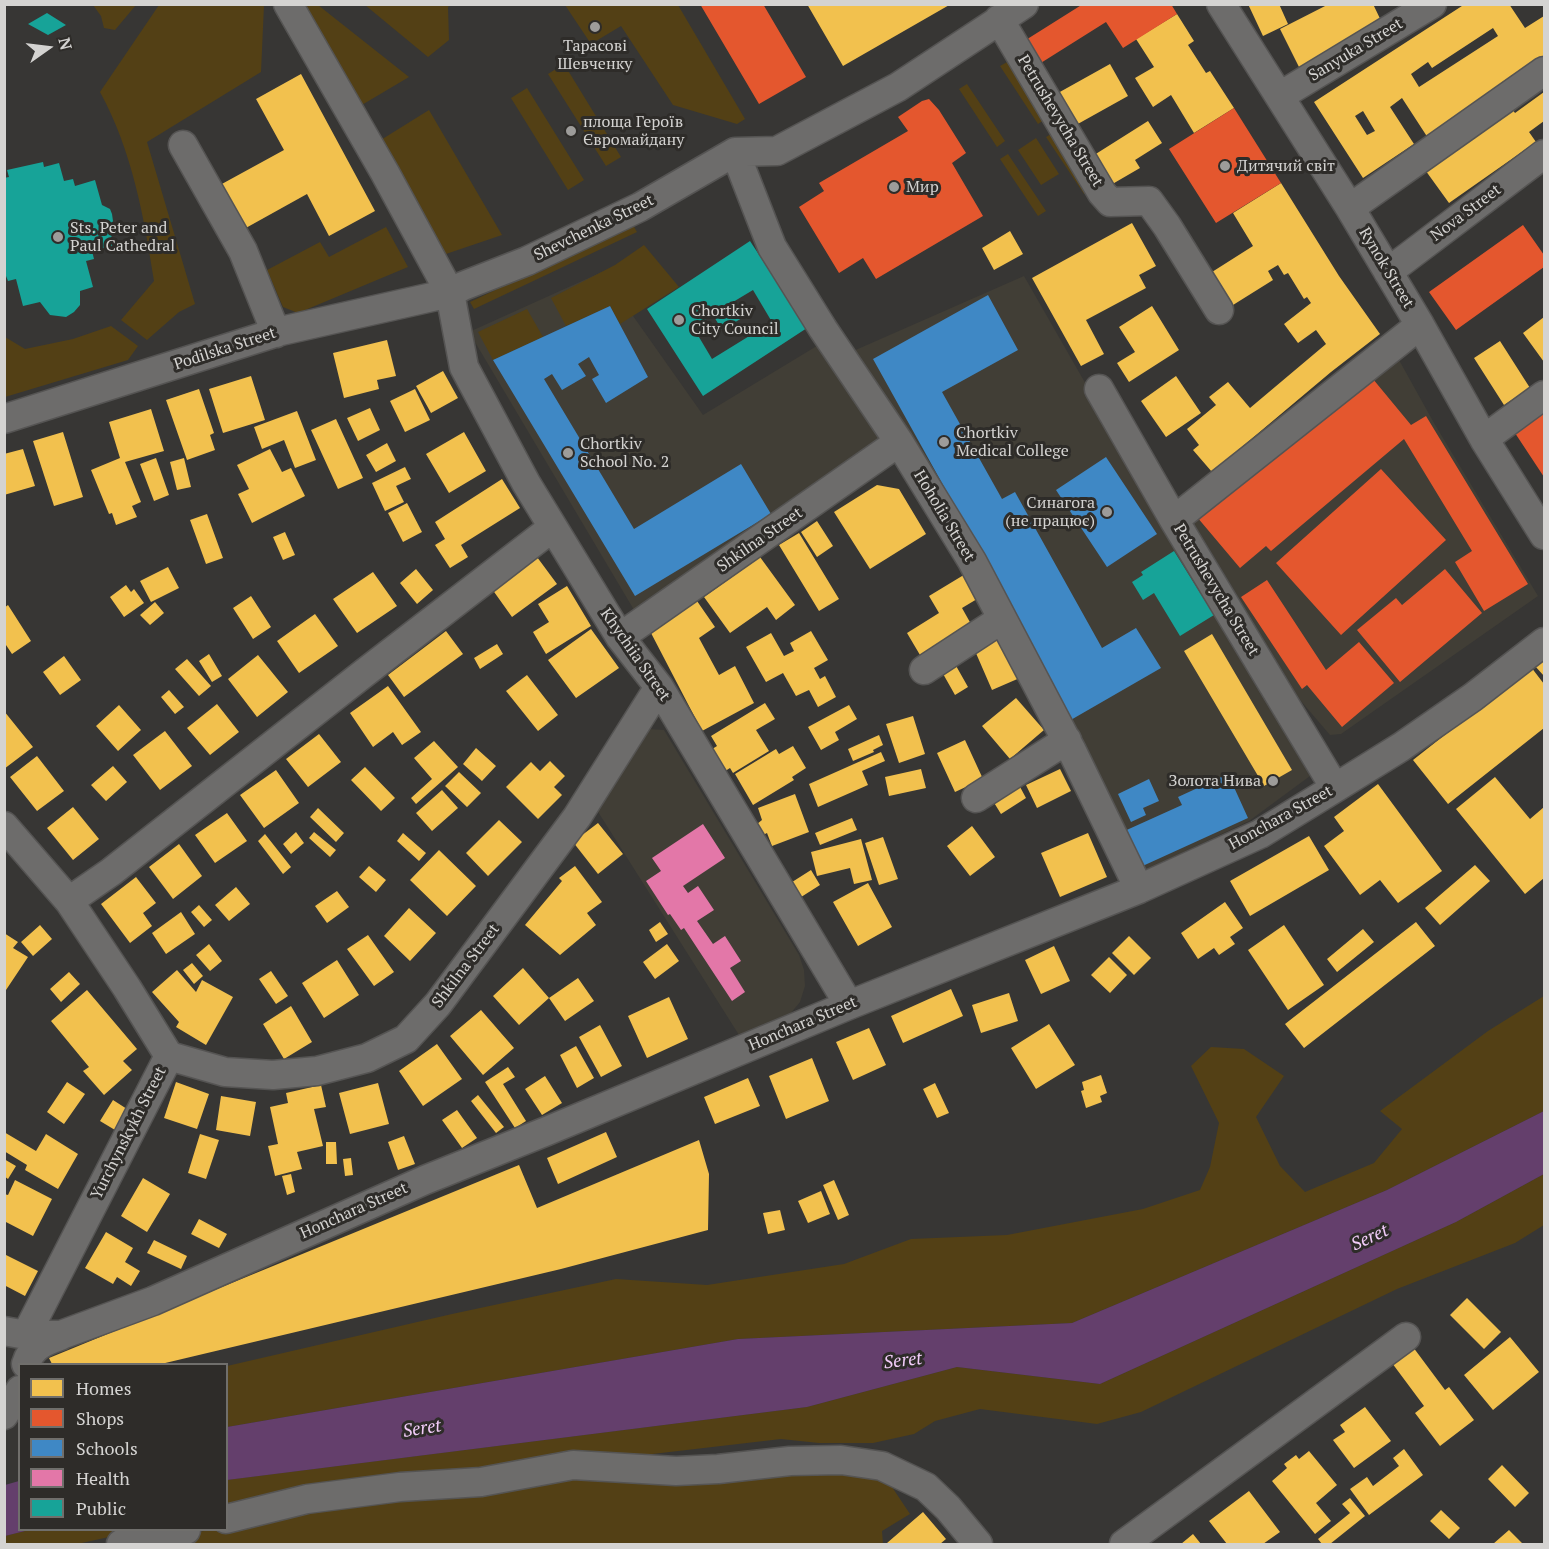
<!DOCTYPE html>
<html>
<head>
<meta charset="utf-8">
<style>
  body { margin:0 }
  #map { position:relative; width:1549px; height:1549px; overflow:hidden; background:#373634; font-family:"PT Serif",serif }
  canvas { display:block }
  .frame { position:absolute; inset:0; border:6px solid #d4d3d1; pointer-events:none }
  .legend { position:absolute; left:18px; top:1363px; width:210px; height:168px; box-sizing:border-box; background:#2e2c29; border:2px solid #706f6c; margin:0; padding:8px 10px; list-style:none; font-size:18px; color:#d4d3d1 }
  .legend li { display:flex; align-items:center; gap:12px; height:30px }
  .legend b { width:30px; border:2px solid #706f6c }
  .north { position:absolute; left:18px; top:18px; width:60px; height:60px; -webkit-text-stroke:4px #2e2c29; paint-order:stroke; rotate:76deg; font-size:16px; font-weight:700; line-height:24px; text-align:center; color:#d4d3d1 }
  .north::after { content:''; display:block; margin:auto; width:21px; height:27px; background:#d4d3d1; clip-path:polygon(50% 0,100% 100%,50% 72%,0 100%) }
</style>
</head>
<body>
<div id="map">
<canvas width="1549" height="1549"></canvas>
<div class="frame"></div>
<ul class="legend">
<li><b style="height:16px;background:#f2c14e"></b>Homes</li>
<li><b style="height:16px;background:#e4572e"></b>Shops</li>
<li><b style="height:16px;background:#3f88c5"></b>Schools</li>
<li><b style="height:16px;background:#e377a8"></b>Health</li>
<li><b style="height:16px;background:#17a398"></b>Public</li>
</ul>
<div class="north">N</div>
</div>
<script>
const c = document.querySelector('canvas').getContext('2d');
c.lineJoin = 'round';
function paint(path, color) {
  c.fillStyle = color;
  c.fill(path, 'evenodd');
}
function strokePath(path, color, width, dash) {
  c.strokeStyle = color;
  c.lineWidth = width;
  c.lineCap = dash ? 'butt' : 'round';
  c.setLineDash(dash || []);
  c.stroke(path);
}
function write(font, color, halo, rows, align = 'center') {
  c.font = font + ' "PT Serif",serif';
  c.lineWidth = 6;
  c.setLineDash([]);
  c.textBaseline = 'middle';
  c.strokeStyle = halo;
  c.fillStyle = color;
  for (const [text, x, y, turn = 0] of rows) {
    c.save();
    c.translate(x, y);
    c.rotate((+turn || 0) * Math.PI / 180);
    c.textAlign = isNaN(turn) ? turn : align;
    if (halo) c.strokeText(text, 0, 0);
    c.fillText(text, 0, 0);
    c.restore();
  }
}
const built = new Path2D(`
  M602 272 703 415 820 344 887 440 637 615 469 332Z
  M1024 276 1310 776 1249 821 1135 875 851 352Z
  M1394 351 1434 423 1538 596 1341 734 1330 735 1300 700 1190 517Z
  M648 729 664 730 799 955 804 970 805 986 800 1002 790 1014 739 1035 595 807Z`);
const green = new Path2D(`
  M93 5H136L115 30 104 28 101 16Z
  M159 5H264L261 72 147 142 195 304 179 312 147 340 121 320 154 281C144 217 132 150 100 92Z
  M297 5H318L409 77 355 109Z
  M365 5H450L448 7 449 40 428 57Z
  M565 5H678L745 119 737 124 673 105 621 26 591 44Z
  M1009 61 1047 118 1038 124 1000 66Z
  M564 64 621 157 606 166 548 74Z
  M967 84 1005 141 997 147 959 89Z
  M527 88 584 180 568 190 511 98Z
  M429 110 502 235 443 255 376 143Z
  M1055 132 1092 189 1084 194 1046 137Z
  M1036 138 1059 174 1041 185 1018 150Z
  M1008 154 1046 211 1038 216 1000 159Z
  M633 225 637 232 474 309 470 302Z
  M386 227 408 267 298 313 283 307 267 270 320 242 329 257Z
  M644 245 679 287 620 324 610 306 566 326 551 298 615 265Z
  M527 309 543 337 493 360 478 332Z
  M111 326 138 346 128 360 5 397V337L25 349 73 339Z
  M1544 996V1111L1387 1190 1072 1323 738 1339 227 1427V1366L452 1314 616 1279 707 1285 844 1264 911 1239 1007 1235 1143 1209 1200 1190 1210 1167 1219 1123 1191 1066 1211 1047 1244 1049 1284 1076 1256 1117 1280 1166 1305 1192 1374 1163 1402 1129 1380 1111 1488 1031Z
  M1544 1174V1225L1515 1243 1397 1289 1141 1412 1097 1424 980 1409 935 1421 914 1434 873 1443H819L781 1439 618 1458 227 1510 226 1480 807 1407 957 1367 1100 1384 1456 1222Z
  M821 1465 884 1475 910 1514 882 1531 883 1544H145L208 1530H226L227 1525 573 1471Z
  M29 1530H141L77 1544H5V1536Z`);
const water = new Path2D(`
  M1544 1111V1174L1456 1222 1100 1384 957 1367 807 1407 227 1480V1427L738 1339 1072 1323 1387 1190Z
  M19 1481 20 1530H29L5 1536V1485Z`);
const homes = new Path2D(`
  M807 4H951L843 66Z
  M1248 4H1279L1288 24 1263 36Z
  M1329 4H1373L1385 29 1301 71 1280 29Z
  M1465 4H1509L1525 28 1544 16V62L1428 138 1402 98 1390 107 1414 144 1363 178 1314 102ZM1493 28 1498 36 1419 87 1411 74 1428 62 1432 68ZM1363 111 1375 131 1367 135 1355 116Z
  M1177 14 1194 41 1188 45 1206 73 1210 71 1234 108 1194 133 1171 95 1153 107 1135 78 1154 67 1136 39Z
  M1110 64 1128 96 1076 125 1058 93Z
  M301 74 375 211 329 236 307 194 244 229 220 185 284 150 256 99Z
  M1544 92V121L1529 132 1536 142 1449 203 1423 167 1510 106 1515 113Z
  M1148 121 1162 143 1135 160 1140 168 1109 186 1091 157Z
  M1281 183 1339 276 1380 334 1331 372 1212 472 1193 450 1199 445 1187 429 1216 405 1209 397 1228 382 1250 408 1326 344 1316 330 1298 343 1284 324 1311 303 1307 297 1304 299 1288 273 1284 275 1278 265 1268 271 1273 280 1233 305 1212 272 1253 246 1233 213Z
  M1132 223 1156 266 1139 275 1146 288 1086 320 1104 354 1081 366 1032 278Z
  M1010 231 1023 254 994 270 982 248Z
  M1152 306 1179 350 1129 382 1117 363 1135 352 1119 327Z
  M1544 317V362L1523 333Z
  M387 340 396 376 377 380 379 389 344 398 333 353Z
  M1500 341 1530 388 1504 405 1474 358Z
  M443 371 458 398 431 413 416 386Z
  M251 376 265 420 223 433 209 389Z
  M1176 376 1201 413 1166 437 1141 401Z
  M199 389 214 433 210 435 215 450 187 460 166 400Z
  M415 389 430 420 405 432 390 401Z
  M370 408 380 430 358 441 347 418Z
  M151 409 164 451 125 462 141 502 132 506 137 517 116 525 112 513 109 514 91 470 120 458 109 422Z
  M297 411 316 460 295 468 284 440 262 449 254 427Z
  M336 419 363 478 338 489 311 430Z
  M63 432 83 497 54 506 33 441Z
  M464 432 486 471 449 493 426 454Z
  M387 443 396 461 376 472 366 455Z
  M23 449 35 486 4 495V454Z
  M270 449 282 472 291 468 305 496 252 523 238 494 249 489 237 465Z
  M156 458 169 495 154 501 140 464Z
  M184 458 191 487 177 490 170 462Z
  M405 467 411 479 396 486 404 502 385 511 372 483Z
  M502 479 520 508 461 545 468 557 450 568 435 545 445 539 435 522Z
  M877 485 899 489 926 534 870 569 834 512Z
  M407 503 422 532 403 542 388 513Z
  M207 514 223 558 206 564 190 520Z
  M817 521 833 546 817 557 801 532Z
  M285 532 295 555 283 560 273 537Z
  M799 533 839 599 819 611 779 545Z
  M537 557 557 584 512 617 492 589Z
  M760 557 795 605 776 620 767 607 730 633 704 597Z
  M168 567 179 588 151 602 140 581Z
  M416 569 433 590 417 604 400 583Z
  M373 572 397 606 357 633 333 599Z
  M967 573 982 596 962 608 971 624 920 655 907 633 939 613 929 596Z
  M126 585 131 592 134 589 144 603 124 617 110 597Z
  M567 586 591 626 546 654 533 632 549 622 538 604Z
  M251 596 271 627 253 639 233 608Z
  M697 601 715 627 699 638 719 675 735 666 754 703 702 731 651 633Z
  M155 602 164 613 150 625 140 615Z
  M8 605 31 641 12 654 4 642V608Z
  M315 614 338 646 299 673 277 641Z
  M591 629 619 668 576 698 548 660Z
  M446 631 463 654 404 697 388 675Z
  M811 631 828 660 814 668 820 679 825 676 836 697 818 707 809 690 796 696 783 673 766 682 746 647 771 633 784 656 794 651 790 643Z
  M1001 631 1022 677 992 690 972 644Z
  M1212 634 1292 770 1264 786 1184 651Z
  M497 644 503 654 480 669 474 658Z
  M209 654 222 676 212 682 199 661Z
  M258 655 288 692 257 717 228 679Z
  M64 656 81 680 60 695 43 672Z
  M1544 658V676L1535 666Z
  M187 659 211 686 199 696 175 669Z
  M955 664 968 687 955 695 942 672Z
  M1531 667 1544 684V728L1448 804 1413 760Z
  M527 675 558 715 538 731 506 691Z
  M388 686 421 732 402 745 393 732 373 747 350 713Z
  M169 690 184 707 175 714 161 697Z
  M1016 698 1044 730 1010 759 982 726Z
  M765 703 775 719 756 730 769 751 733 773 730 768 722 773 709 751 717 746 711 736Z
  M217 704 239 732 210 755 187 728Z
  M119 705 141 730 118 751 96 726Z
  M849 705 857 719 835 732 839 740 821 750 808 727Z
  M4 711 33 747 4 769Z
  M913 716 925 754 899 763 886 724Z
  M165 731 192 766 160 790 133 755Z
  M319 734 341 762 308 787 286 759Z
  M879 735 883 745 873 750 874 752 853 761 848 749Z
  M965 740 983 779 955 792 937 753Z
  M434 741 458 767 416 804 411 798 432 779 414 758Z
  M793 746 806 768 792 777 794 780 753 805 735 774 776 749 779 754Z
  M476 748 496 766 482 781 463 764Z
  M881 752 885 761 862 771 868 785 818 807 809 784Z
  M37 756 64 791 37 811 10 777Z
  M550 761 565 776 554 787 562 795 538 819 506 787 531 762 540 771Z
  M113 766 127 782 106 801 91 785Z
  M365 767 395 798 381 811 351 780Z
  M921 769 926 788 889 796 885 777Z
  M1060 769 1071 791 1037 808 1026 785Z
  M276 770 299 803 264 828 240 795Z
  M459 772 481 793 467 807 445 786Z
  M1495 777 1530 819 1544 807V878L1525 894 1456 809Z
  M1378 784 1442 871 1398 903 1380 880 1360 895 1324 846 1344 831 1334 817Z
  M1019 785 1026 798 1001 814 993 801Z
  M442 790 458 808 432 831 416 813Z
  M795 794 809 832 772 846 767 833 763 835 757 824 762 820 758 808Z
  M73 807 99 839 73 860 47 828Z
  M318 808 344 833 336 842 310 817Z
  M227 813 247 841 215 863 195 835Z
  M852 818 857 830 820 845 815 833Z
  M499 820 522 842 488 876 466 853Z
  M598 823 623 854 598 874 573 842Z
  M972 826 995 857 970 876 947 846Z
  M296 832 304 843 291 854 283 844Z
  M314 832 336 850 330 857 309 838Z
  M403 833 426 853 419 861 397 841Z
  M1088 833 1107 877 1060 897 1041 853Z
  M265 834 291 867 283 874 258 841Z
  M1309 836 1329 870 1250 916 1230 881Z
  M883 837 898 879 879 885 865 843Z
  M861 839 872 880 854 884 850 868 817 876 811 852Z
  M179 844 202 876 173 899 149 867Z
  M439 850 476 886 447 916 410 880Z
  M1475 865 1490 881 1440 925 1425 908Z
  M369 866 386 880 376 892 359 877Z
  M575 866 602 902 587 913 596 925 560 955 525 925 562 881 559 878Z
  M811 870 820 885 798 899 789 884Z
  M136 877 156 903 143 913 152 926 130 943 101 904Z
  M868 883 892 927 858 946 833 902Z
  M236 887 250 904 229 921 215 905Z
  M337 891 349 907 327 923 315 906Z
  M1225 902 1243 928 1230 937 1235 944 1219 955 1214 948 1198 959 1181 933Z
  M199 905 212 920 204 927 191 912Z
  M409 908 436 933 410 961 384 936Z
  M181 912 195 934 166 954 152 933Z
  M660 922 668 934 656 942 649 930Z
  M1416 922 1435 946 1304 1048 1285 1024Z
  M40 925 52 939 33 956 21 942Z
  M1284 925 1324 985 1288 1010 1248 950Z
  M1363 929 1374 942 1337 972 1327 959Z
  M4 933 18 942 13 948 28 957 4 993Z
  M368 935 394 972 374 986 347 949Z
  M1129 936 1151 958 1134 975 1112 953Z
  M209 944 222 961 210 971 196 955Z
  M667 944 679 961 655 979 643 962Z
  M1054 946 1070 981 1041 994 1025 960Z
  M1109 957 1127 975 1110 993 1091 975Z
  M337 960 359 995 324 1018 302 983Z
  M192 963 203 976 194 984 183 970Z
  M523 968 549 998 578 978 594 1001 565 1021 549 998 519 1025 493 996Z
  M177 970 196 992 202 980 233 997 206 1045 176 1027 179 1022 152 992Z
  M271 971 288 996 276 1004 259 979Z
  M69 972 80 984 61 1002 50 989Z
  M951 989 963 1016 903 1043 891 1016Z
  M87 990 137 1049 123 1061 132 1070 104 1095 83 1071 89 1067 51 1021Z
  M1009 993 1018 1021 981 1033 972 1005Z
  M669 997 688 1039 647 1058 628 1016Z
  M291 1006 312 1042 284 1059 263 1024Z
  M481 1010 514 1048 483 1075 450 1036Z
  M1049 1024 1075 1065 1036 1089 1011 1048Z
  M600 1025 622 1066 601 1077 579 1037Z
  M869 1028 886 1065 853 1080 836 1042Z
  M437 1044 462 1079 423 1106 399 1071Z
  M576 1046 594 1078 577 1088 560 1055Z
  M812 1058 829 1101 786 1119 769 1076Z
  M508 1067 515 1077 503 1084 526 1121 515 1128 485 1082Z
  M1101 1075 1107 1093 1100 1096 1102 1102 1086 1108 1081 1091 1084 1090 1082 1082Z
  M545 1076 562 1103 542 1115 525 1089Z
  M748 1078 760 1106 715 1124 704 1097Z
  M67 1082 85 1094 64 1124 47 1112Z
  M176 1082 209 1094 197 1129 164 1118Z
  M378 1083 389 1124 350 1134 339 1093Z
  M935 1083 949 1113 937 1118 923 1089Z
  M321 1085 326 1107 314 1109 323 1146 297 1152 302 1169 275 1176 268 1146 278 1144 270 1107 288 1103 286 1093Z
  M478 1095 504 1127 496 1133 471 1101Z
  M221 1096 256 1102 250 1136 216 1130Z
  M113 1100 127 1109 115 1130 100 1121Z
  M457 1110 477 1138 462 1148 442 1120Z
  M4 1132 36 1151 46 1134 78 1154 58 1189 25 1170 27 1165 4 1151Z
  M606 1132 617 1157 558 1184 547 1158Z
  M200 1134 219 1140 206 1179 188 1173Z
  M404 1136 415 1164 398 1170 388 1142Z
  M699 1140 709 1174 708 1230 561 1269 161 1364H52L49 1358 519 1165 537 1208Z
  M326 1142H336L337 1164H326Z
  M351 1158 353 1175 345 1176 343 1159Z
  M4 1159 16 1166 8 1179 4 1176Z
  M291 1174 295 1192 287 1195 282 1176Z
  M143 1178 170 1194 147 1232 121 1216Z
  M15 1180 52 1199 33 1236 4 1221V1194L8 1195Z
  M834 1180 849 1215 838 1220 823 1185Z
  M821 1191 830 1214 808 1223 798 1201Z
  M780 1210 785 1230 768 1234 763 1213Z
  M199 1219 227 1234 219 1248 191 1234Z
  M106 1232 133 1248 125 1262 140 1271 131 1286 117 1277 113 1284 85 1268Z
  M154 1240 187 1256 181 1269 147 1253Z
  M4 1254 38 1271 25 1296 4 1285Z
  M1467 1298 1501 1332 1484 1349 1450 1315Z
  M1510 1337 1539 1372 1493 1410 1464 1375Z
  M1413 1347 1445 1390 1449 1387 1474 1420 1440 1446 1415 1413 1424 1406 1392 1363Z
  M1365 1407 1391 1441 1354 1468 1333 1440 1345 1432 1340 1425Z
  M1404 1449 1423 1475 1369 1515 1350 1489 1367 1477 1373 1486 1399 1466 1393 1458Z
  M1309 1451 1337 1485 1316 1503 1331 1521 1315 1534 1272 1481 1287 1468 1284 1464 1296 1455 1299 1459Z
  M1502 1465 1529 1493 1515 1507 1488 1479Z
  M1249 1491 1280 1532 1263 1544H1227L1209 1521Z
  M1350 1498 1365 1516 1330 1544H1322L1318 1539 1350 1513 1342 1504Z
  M1441 1510 1460 1528 1449 1539 1430 1521Z
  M923 1512 946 1539 940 1544H889L887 1543Z
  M1509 1530 1523 1544H1493Z
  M1193 1534 1201 1544H1181Z`);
const shops = new Path2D(`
  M700 4H763L806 77 759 104Z
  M1083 4H1171L1177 14 1123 48 1106 22 1036 66 1021 43Z
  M929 99 939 110 966 153 952 163 983 216 876 279 863 258 839 273 799 207 824 191 819 183 908 131 898 117 922 101Z
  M1234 108 1281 183 1216 223 1169 149Z
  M1523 225 1544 255V267L1456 330 1429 292Z
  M1368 373 1411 425 1426 416 1528 584 1484 611 1455 562 1472 551 1404 439 1271 551 1266 546 1240 568 1197 517Z
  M1544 413V477L1515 433Z
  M1381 469 1446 540 1341 635 1276 563Z
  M1445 569 1482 613 1400 682 1357 630 1396 598 1402 605Z
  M1267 580 1326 670 1359 642 1394 683 1342 727 1307 685 1302 689 1241 597Z`);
const schools = new Path2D(`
  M988 295 1018 350 942 392 1002 499 1015 492 1102 648 1136 628 1161 668 1069 721 967 528 873 359Z
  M610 306 648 377 606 403 592 379 599 375 589 357 578 364 586 376 562 390 552 374 544 379 634 529 741 464 771 514 635 596 493 360Z
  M1106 457 1157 534 1107 567 1056 490Z
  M1228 774 1248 818 1136 869 1120 833 1182 805 1178 797Z
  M1149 779 1159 801 1143 808 1146 815 1131 822 1118 794Z`);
const health = new Path2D(`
  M703 824 725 858 683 886 688 893 698 886 714 910 697 921 713 944 725 936 741 961 730 968 745 992 732 1001 684 928 681 930 670 914 668 915 646 881 661 871 652 858Z`);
const public = new Path2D(`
  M47 13 66 25 48 35 28 24Z
  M43 162 44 167 59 163 64 181 73 179 75 186 95 180 102 205 110 209 112 214 113 221 109 228 114 245 92 251 94 259 86 261 93 287 80 291V305L74 312 66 317 50 315 40 302 23 306 16 279 8 281 6 276H4V178L9 177 7 170Z
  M750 241 807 328 703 396 647 309ZM753 290 772 322 712 359 693 327 713 315 722 330 742 318 733 302Z
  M1174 551 1214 615 1180 636 1154 593 1143 600 1132 582 1143 575 1141 572Z`);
const minor = new Path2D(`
  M288 4 385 173 450 293 464 367 526 483 620 637 659 687 849 1005
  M1221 4 1350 208 1420 325 1484 439 1544 535
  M999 19 1102 193 1110 202 1149 201 1167 226 1219 310
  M1280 96 1432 4
  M183 145 243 251 276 333
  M735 152 772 247 823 329 899 442 972 561 1072 751 1139 889
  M1350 208 1544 71
  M1388 272 1544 154
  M1099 389 1174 520 1335 788
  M4 419 281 331 450 293 463 286 527 261 640 207 735 152 777 151 898 87 1024 4
  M1484 439 1544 395
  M1174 520 1420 325
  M620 637 899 442
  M924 670 1002 619
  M976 798 1067 740
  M4 826 69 901 127 988 169 1056 26 1335
  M69 901 111 872 363 674 552 528
  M169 1056 225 1072 273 1075 317 1071 367 1058 406 1039 438 1004 577 817 659 687
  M4 1331 26 1335H61L153 1301 425 1180 547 1131 849 1005 1139 889 1260 834 1335 788 1401 747 1473 697 1544 642
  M26 1364C31 1347 43 1342 60 1336
  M4 1415 20 1390
  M226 1519 307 1499 400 1487 481 1482 573 1465 676 1471 718 1469 790 1461 841 1460 882 1466 926 1487 948 1508 978 1544
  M121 1544 186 1530
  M1124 1544 1406 1337`);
const markers = [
  [595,27,6,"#9d9c9a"],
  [571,131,6,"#9d9c9a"],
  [1225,166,6,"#9d9c9a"],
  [894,187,6,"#9d9c9a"],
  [58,237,6,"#9d9c9a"],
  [679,320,6,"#9d9c9a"],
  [944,442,6,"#9d9c9a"],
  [568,453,6,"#9d9c9a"],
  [1107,512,6,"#9d9c9a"],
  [1273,781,6,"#9d9c9a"]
];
const poiNames = [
  ["Тарасові",595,46,"center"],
  ["Шевченку",595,64,"center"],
  ["площа Героїв",583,122],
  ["Євромайдану",583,140],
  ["Дитячий світ",1237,166],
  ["Мир",906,187],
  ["Sts. Peter and",70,228],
  ["Paul Cathedral",70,246],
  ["Chortkiv",691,311],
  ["City Council",691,329],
  ["Chortkiv",956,433],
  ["Medical College",956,451],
  ["Chortkiv",580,444],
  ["School No. 2",580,462],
  ["Синагога",1095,503,"right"],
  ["(не працює)",1095,521,"right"],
  ["Золота Нива",1261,781,"right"]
];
const streetNames = [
  ["Sanyuka Street",1356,50,-31],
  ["Petrushevycha Street",1060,121,59],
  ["Nova Street",1466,213,-37],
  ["Shevchenka Street",594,228,-26],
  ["Rynok Street",1386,268,59],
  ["Podilska Street",225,349,-18],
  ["Hoholia Street",944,516,59],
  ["Shkilna Street",760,540,-35],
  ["Petrushevycha Street",1216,590,59],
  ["Khychiia Street",635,655,55],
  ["Honchara Street",1281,818,-29],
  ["Shkilna Street",466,966,-53],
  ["Honchara Street",803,1024,-23],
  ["Yurchynskykh Street",129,1133,-63],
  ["Honchara Street",354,1211,-24]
];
const waterNames = [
  ["Seret",1370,1238,-25],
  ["Seret",903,1361,-7],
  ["Seret",422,1429,-9]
];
paint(built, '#413e36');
paint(green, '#534015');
paint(water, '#643f6c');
paint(homes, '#f2c14e');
paint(shops, '#e4572e');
paint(schools, '#3f88c5');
paint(health, '#e377a8');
paint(public, '#17a398');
strokePath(minor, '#555453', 31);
strokePath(minor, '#6d6c6b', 28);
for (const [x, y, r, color] of markers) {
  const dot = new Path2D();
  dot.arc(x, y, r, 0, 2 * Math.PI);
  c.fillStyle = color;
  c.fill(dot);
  strokePath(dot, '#2e2c29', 2);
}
write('16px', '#d4d3d1', '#2e2c29', poiNames, 'left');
write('16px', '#d4d3d1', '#2e2c29', streetNames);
write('italic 18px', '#f2ccf9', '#2e2c29', waterNames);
</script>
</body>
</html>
